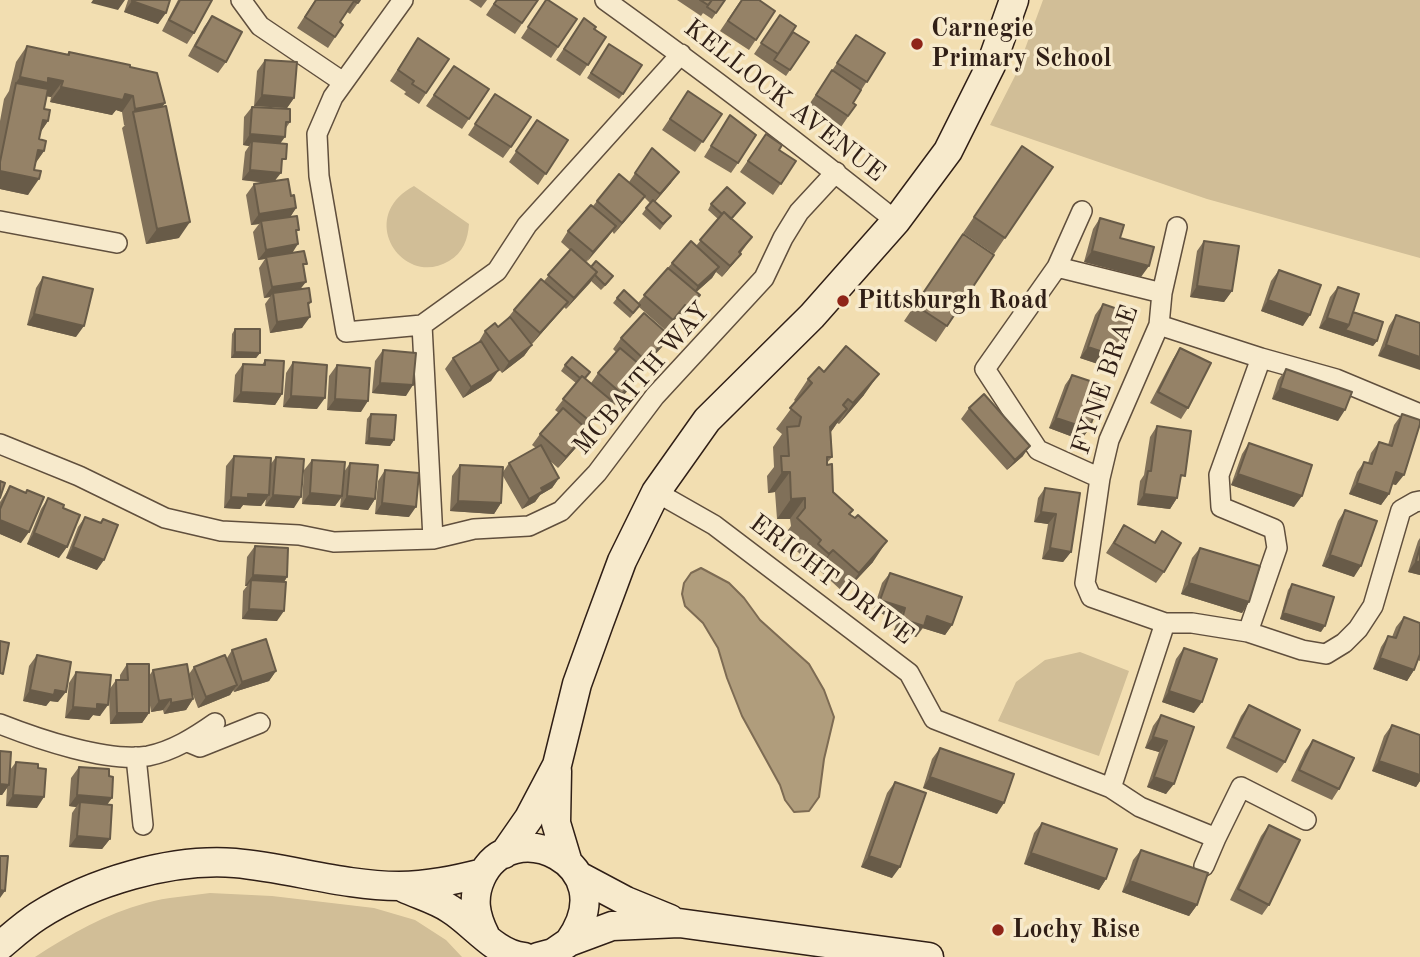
<!DOCTYPE html>
<html>
<head>
<meta charset="utf-8">
<style>
  body { margin:0 }
  canvas { display:block; background:#f2deb1 }
</style>
</head>
<body>
<canvas width="1420" height="957"></canvas>
<script>
const c = document.querySelector('canvas').getContext('2d');
c.lineJoin = 'round';
function paint(path, color) {
  c.fillStyle = color;
  c.fill(path, 'evenodd');
}
function strokePath(path, color, width, dash) {
  c.strokeStyle = color;
  c.lineWidth = width;
  c.lineCap = dash ? 'butt' : 'round';
  c.setLineDash(dash || []);
  c.stroke(path);
}
function write(font, color, halo, rows, align = 'center') {
  c.font = font + ' "Old Standard TT",serif';
  c.lineWidth = 7;
  c.setLineDash([]);
  c.textBaseline = 'middle';
  c.strokeStyle = halo;
  c.fillStyle = color;
  for (const [text, x, y, turn = 0] of rows) {
    c.save();
    c.translate(x, y);
    c.rotate((+turn || 0) * Math.PI / 180);
    c.textAlign = isNaN(turn) ? turn : align;
    if (halo) c.strokeText(text, 0, 0);
    c.fillText(text, 0, 0);
    c.restore();
  }
}
const green = new Path2D(`
  M1043 0H1420V258L1207 199 990 125 1015 76Z
  M414 186 469 224C468 239 463 253 449 261 403 289 355 217 414 186Z
  M1080 652 1129 671 1099 756 998 721 1016 682 1045 660Z
  M210 893 272 896 374 908 415 920 446 940 462 957H35C70 934 106 914 146 903 167 897 189 896 210 893Z`);
const water = new Path2D(`
  M701 568 729 583 744 598 760 620 809 664 824 690 834 717 824 759 819 797 809 811 794 812 785 800 780 785 742 716 727 678 718 648 703 623 685 606 682 594 684 583 691 573Z`);
const street = new Path2D(`
  M241 0 260 26 343 82
  M403 0 333 97 317 134 319 176 346 332 422 325 497 271 527 225 681 54
  M605 0C704 71 801 145 896 221
  M1082 211 1057 267 985 369 1038 450 1100 478
  M0 221 117 243
  M1177 227 1162 293 1159 325 1109 440 1100 478 1085 583 1091 597 1165 623H1192L1248 632 1302 650 1326 654 1344 643 1358 629 1373 606 1401 510 1415 502 1420 501
  M1057 267 1162 293
  M422 325 433 539
  M1159 325 1261 358 1336 379 1420 414
  M0 444 79 476 165 518 221 531 299 535 334 542 433 539 474 529 529 526 561 511 597 473 655 396 764 278 783 238 799 212 836 172
  M656 492 714 525 909 673 934 719 1111 788 1140 807 1216 838 1241 787 1306 820
  M1248 632 1277 548 1274 529 1221 507 1219 475 1261 358
  M0 724C38 739 108 763 148 756 173 751 195 737 215 723
  M188 742 200 747 260 723
  M136 757 143 825
  M1111 788 1165 623
  M1204 866 1216 838`);
const secondary = new Path2D(`
  M557 771 556 823 568 863
  M504 854 529 818 557 765 577 684 599 623 622 561 656 492 707 420 812 316 896 221 948 151 991 65 1014 0
  M579 876 626 901 670 919
  M404 888C419 895 437 900 450 909 473 923 496 955 524 957
  M485 935C475 915 472 898 481 878 510 812 626 863 569 942
  M0 946C12 936 24 925 38 916 91 882 171 858 235 863 290 868 344 886 399 886 428 886 455 880 483 873
  M538 957 553 953 569 942 612 926 679 923 929 957`);
const wall = new Path2D(`
  M128 0H170L158 24 124 12Z
  M178 0H212L194 33 187 44 162 31Z
  M315 0H360L350 14 347 12 340 22 343 25 328 48 297 28Z
  M469 0H487L481 8Z
  M496 0H538L515 34 486 15Z
  M546 0 577 19 551 58 521 38Z
  M677 0H725L712 19 703 13 705 10 701 16Z
  M741 0 775 11 749 50 720 31Z
  M780 15 793 32 809 42 786 76 754 54Z
  M212 16 226 62 218 73 188 56 204 27Z
  M584 18 594 29 606 37 580 76 556 60Z
  M856 35 885 53 853 103 856 105 841 127 808 106Z
  M418 38 449 59 419 104 404 94 406 92 390 81Z
  M609 44 623 94 619 99 587 78Z
  M27 46 67 54 69 52 130 67 165 103 162 106 179 238 146 244 122 128 125 125H124L122 112 116 110 112 115 50 102 51 97 47 96 44 109 48 121 40 133 39 139 44 151 35 163 28 195 0 189V121L4 99 9 91 16 62Z
  M265 60 294 98 287 108 254 106 257 71Z
  M454 66 489 89 462 129 426 106Z
  M688 91 722 114 695 152 662 130Z
  M495 94 511 147 503 158 468 135Z
  M252 107 290 122 286 128 280 144 281 166 275 181 291 196 296 208 290 217 296 234 292 253 304 268 301 289 311 302 308 306 302 328 270 333 265 304 270 297 264 298 259 268 265 259 258 260 253 232 259 224 251 225 246 195 254 184 265 183 242 180 245 152 249 146 243 145 244 117Z
  M730 115 738 163 731 173 704 157Z
  M537 120 568 140 538 185 509 162Z
  M766 134 779 150 796 161 773 195 740 172Z
  M1022 146 1053 167 994 254 963 233Z
  M652 148 671 183 655 202 667 221 660 230 642 214 650 203 644 197 614 234 612 231 586 262 591 267 613 276 609 282 601 290 591 281 566 309 564 307 532 344 528 340 532 345 524 356 502 373 497 367 491 381 463 398 445 369 453 358 478 343 485 331 498 327 507 319 514 310 544 281 570 250 561 242 568 231 593 206 597 201 629 182Z
  M745 203 732 219 752 237 733 264 722 277 716 272 712 278 696 292 692 306 681 319 678 316 665 330 639 307 630 318 613 303 617 298 638 303 672 263 696 246 718 219 708 210 711 204Z
  M1100 218 1120 238 1141 277 1084 262 1093 229Z
  M963 234 994 255 936 342 904 321Z
  M1204 241 1232 291 1224 302 1190 297 1197 251Z
  M1279 270 1303 326 1261 311 1271 281Z
  M43 277 76 337 27 325 36 288Z
  M1338 287 1353 312 1377 341 1373 346 1319 328 1330 297Z
  M1103 304 1121 358 1113 369 1080 358 1095 315Z
  M1396 315 1420 323 1378 356 1389 326Z
  M235 329 260 353 256 358H231L232 334Z
  M670 336 662 347 643 368 637 380 615 405 611 402 596 422 593 420 586 429 581 442 558 468 549 460 559 478 552 488 540 495 535 502 522 509 503 476 501 503 494 514 450 511 452 476 460 465 503 472 509 463 536 448 532 445 540 434 559 413 555 410 576 383 561 371 565 365 591 383 598 373 616 352 613 349 621 338Z
  M1180 348 1188 408 1181 419 1150 403 1173 359Z
  M383 350 406 396 372 393 375 361Z
  M265 360 282 394 275 405 233 402 235 375 243 364 262 365Z
  M293 362 317 409 283 407 286 373Z
  M337 365 361 412 327 410 329 376Z
  M1286 369 1338 421 1272 399 1278 380Z
  M824 372 864 395 839 424 837 423 831 432 832 457 827 463 833 492 853 510 850 514 873 562 844 593 819 570 815 575 803 565 807 560 782 538 791 526 790 519H777L775 492 768 493 767 476 774 467 773 447 782 434 776 429 796 402 794 400 808 379Z
  M1072 375 1089 429 1081 440 1049 428 1065 385Z
  M969 408 1023 456 1007 470 961 419Z
  M371 414 394 440 390 446 365 444 367 419Z
  M1402 414 1396 485 1392 484 1389 494 1381 505 1349 494 1357 472 1364 462 1368 463 1371 453 1379 442 1388 445 1394 425Z
  M1157 426 1179 483 1177 498 1170 509 1137 505 1140 481 1144 475 1150 437Z
  M1249 443 1294 507 1231 485 1242 454Z
  M234 456 270 465 276 457 294 508 265 506 266 499 261 506 243 505 240 509 224 508 226 466Z
  M312 460 344 472 350 463 375 499 368 510 340 507 341 498 335 506 302 504 304 470Z
  M385 470 409 517 375 514 378 481Z
  M10 486 25 493 27 490 21 543 0 534V502Z
  M1045 488 1071 552 1063 562 1042 559 1048 524 1034 522 1038 498Z
  M48 498 63 508 59 558 27 544 41 509Z
  M1345 510 1354 577 1322 566 1338 521Z
  M85 517 100 523 103 519 97 570 66 558 78 527Z
  M1124 525 1154 542 1162 531 1164 572 1156 583 1106 553Z
  M1420 538V575L1408 572 1418 541Z
  M255 546 287 577 284 582 277 621 242 619 243 591 247 586H245L247 557Z
  M1200 548 1249 602 1242 613 1181 594 1192 558Z
  M890 573 952 625 945 635 923 628 916 637 894 630 898 619 873 611 882 583Z
  M1292 584 1321 632 1280 619 1288 590Z
  M1404 617 1420 623V661L1418 660 1414 670 1407 681 1373 669 1381 647 1388 636 1392 637 1396 627Z
  M1184 648 1194 713 1162 702 1176 659Z
  M232 650 276 671 269 681 234 692 233 690 230 695 198 708 192 692 193 699 186 710 164 714 163 710 151 712 149 699V713L142 723 110 724 109 695 100 716 93 715 89 720 65 718 69 683 76 672 109 690 116 680H120V675L127 664 149 676 153 670 189 674 194 667 227 658Z
  M37 655 58 702 50 701 46 706 23 701 29 666Z
  M1249 705 1285 762 1277 773 1226 748 1241 716Z
  M1161 715 1194 727 1166 794 1147 787 1159 752 1145 748 1153 726Z
  M1392 725 1420 735V781L1416 787 1372 771 1384 736Z
  M1313 740 1339 789 1332 800 1291 781 1305 751Z
  M940 748 997 814 923 788 932 759Z
  M0 751 10 770 16 762 38 768 37 808 6 806 7 788 2 795H0Z
  M79 767 109 776 112 798 107 804 110 839 102 849 69 847 72 813 76 807 69 806 71 778Z
  M895 782 892 878 861 867 887 793Z
  M1042 823 1106 879 1099 890 1024 864 1034 833Z
  M1269 825V905L1262 915 1230 900 1261 836Z
  M1141 850 1197 905 1189 916 1122 892 1133 860Z`);
const shadedWall = new Path2D(`
  M93 0H125L118 10 91 3Z
  M132 1 166 13 158 24 124 12Z
  M20 77 48 78 63 81 51 97 39 95 15 84Z
  M61 87 125 94 133 96 122 112 116 110 112 115 50 102Z
  M262 95 294 98 287 108 254 106Z
  M165 103 154 118 133 112 124 125 135 109Z
  M43 120 48 121 37 137Z
  M250 134 285 137 277 148 252 141 249 146 243 145Z
  M38 150 44 151 33 167Z
  M250 170 281 173 273 183 242 180Z
  M0 171 39 179 28 195 0 189Z
  M679 172 671 183 652 205 660 194Z
  M645 196 637 207 614 234 622 223Z
  M296 208 289 219 261 221 259 224 251 225 259 214Z
  M190 222 179 238 146 244 157 229Z
  M616 226 608 237 586 263 593 252Z
  M298 244 291 255 266 257 265 259 258 260 266 250Z
  M1092 251 1149 266 1141 277 1084 262Z
  M741 254 733 264 722 277 730 266Z
  M719 267 712 278 691 297 698 286Z
  M597 272 590 283 566 309 574 298Z
  M306 282 298 292 273 293 270 297 264 298 272 287Z
  M1197 286 1232 291 1224 302 1190 297Z
  M700 295 692 306 681 319 688 308Z
  M1268 300 1310 315 1303 326 1261 311Z
  M568 302 560 312 532 344 540 333Z
  M685 305 678 316 665 330Z
  M34 314 84 326 76 337 27 325Z
  M310 317 302 328 270 333 277 322Z
  M1327 318 1349 325 1377 341 1373 346 1319 328Z
  M670 336 662 347 638 372 646 361Z
  M532 345 524 356 502 373 509 362Z
  M1386 345 1420 357V370L1378 356Z
  M1088 347 1121 358 1113 369 1080 358Z
  M235 352 260 353 256 358H231Z
  M645 369 637 380 615 405 622 394Z
  M499 370 491 381 463 398 471 387Z
  M879 374 864 395 839 424 853 403Z
  M380 383 413 385 406 396 372 393Z
  M1280 388 1345 410 1338 421 1272 399Z
  M241 392 282 394 275 405 233 402Z
  M291 396 325 398 317 409 283 407Z
  M335 399 368 401 361 412 327 410Z
  M847 409 833 429 816 448 830 427Z
  M1056 418 1089 429 1081 440 1049 428Z
  M589 431 581 442 558 468 566 457Z
  M369 438 394 440 390 446 365 444Z
  M1030 446 1023 456 1007 470 1015 460Z
  M782 472H790L775 492 768 493Z
  M1396 472 1404 475 1396 485 1389 483Z
  M1238 474 1302 496 1294 507 1231 485Z
  M559 478 552 488 540 495 535 502 522 509 529 499 541 488Z
  M1357 483 1389 494 1381 505 1349 494Z
  M310 493 342 496 335 506 302 504Z
  M248 494 269 495 261 506 243 505 240 509 224 508 231 497Z
  M1144 494 1177 498 1170 509 1137 505Z
  M273 495 301 497 294 508 265 506Z
  M347 496 375 499 368 510 340 507Z
  M805 498 790 519H777L791 499Z
  M458 501 501 503 494 514 450 511Z
  M382 503 416 507 409 517 375 514Z
  M1041 512 1056 514 1048 524 1034 522Z
  M0 520 29 532 21 543 0 534Z
  M34 533 67 547 59 558 27 544Z
  M887 541 873 562 844 593 859 573Z
  M73 547 104 560 97 570 66 558Z
  M1050 548 1071 552 1063 562 1042 559Z
  M833 550 819 570 815 575 829 554Z
  M1330 555 1361 566 1354 577 1322 566Z
  M1416 561 1420 562V575L1408 572Z
  M253 575 287 577 280 588 251 580 247 586H245Z
  M1189 583 1249 602 1242 613 1181 594Z
  M880 600 905 608 898 619 873 611Z
  M249 609 284 611 277 621 242 619Z
  M1283 613 1325 626 1321 632 1280 619Z
  M927 616 952 625 945 635 922 628 916 637 894 630 902 619Z
  M1380 658 1414 670 1407 681 1373 669Z
  M276 671 269 681 234 692 242 682Z
  M237 685 230 695 198 708 206 697Z
  M30 690H55L66 692 58 702 50 701 46 706 23 701Z
  M1169 691 1202 702 1194 713 1162 702Z
  M171 699 163 710 151 712 159 701Z
  M193 699 186 710 164 714 171 703Z
  M97 704 108 705 100 716 93 715 89 720 65 718 73 707Z
  M117 713H149L142 723 110 724Z
  M1153 737 1167 741 1159 752 1145 748Z
  M1379 761 1420 775V781L1416 787 1372 771Z
  M930 777 1004 803 997 814 923 788Z
  M1154 777 1174 784 1166 794 1147 787Z
  M0 784 9 785 2 795H0Z
  M13 795 44 797 37 808 6 806Z
  M77 795 112 798 104 809 80 802 76 807 69 806Z
  M77 836 110 839 102 849 69 847Z
  M1031 853 1106 879 1099 890 1024 864Z
  M869 856 900 867 892 878 861 867Z
  M1130 881 1197 905 1189 916 1122 892Z
  M0 890 5 891 0 898Z`);
const building = new Path2D(`
  M132 0H170L166 13 132 1Z
  M180 0H212L194 33 169 20Z
  M316 0H360L358 3 354 1 340 22 343 25 335 37 305 17Z
  M497 0H538L522 23 494 4Z
  M546 0H548L577 19 558 47 528 27Z
  M700 0H712L708 5Z
  M712 0H725L716 13 707 7Z
  M742 0H759L775 11 756 40 728 21Z
  M780 15 796 26 778 54 761 43Z
  M212 16 242 32 226 62 195 46Z
  M584 18 596 27 594 29 606 37 588 65 564 49Z
  M793 32 809 42 790 70 774 60Z
  M856 35 885 53 867 82 837 63Z
  M418 38 449 59 426 93 412 84 414 81 398 70Z
  M609 44 642 65 623 94 591 73Z
  M27 46 69 55V52L130 65V67L157 73 165 103 135 109 133 96 125 94 123 100 61 87 63 81 48 78V83L20 77Z
  M265 60 297 62 294 98 262 95Z
  M454 66 489 89 469 119 434 95Z
  M832 70 861 90 853 103 856 105 848 116 816 95Z
  M16 83 48 89 44 109 50 110 48 121 43 120 39 139 46 141 44 151 38 150 34 170 41 171 39 179 0 171V162Z
  M688 91 722 114 703 142 670 119Z
  M495 94 531 117 511 147 475 124Z
  M166 106 190 222 157 229 133 112Z
  M252 107 290 109V122H286L285 137 250 134Z
  M730 115 756 135 738 163 711 146Z
  M537 120 568 140 546 174 516 151Z
  M766 134 782 145 779 150 796 161 781 184 748 161Z
  M252 141 287 144 286 159H282L281 173 250 170Z
  M1022 146 1053 167 1005 238 974 217Z
  M652 148 679 172 660 194 635 173Z
  M619 174 645 196 622 223 597 201Z
  M288 179 291 196 294 195 296 208 259 214 254 184Z
  M727 187 745 203 731 219 724 212 722 214 711 204Z
  M653 200 671 216 663 224 646 208Z
  M591 205 616 226 593 252 568 231Z
  M724 212 752 237 739 252 741 254 730 266 700 240Z
  M297 216 299 230H296L298 244 266 250 261 221Z
  M1100 218 1124 225 1120 238 1154 247 1149 266 1092 251Z
  M963 234 994 255 947 326 915 305Z
  M691 241 719 267 698 286 672 263Z
  M1204 241 1239 246 1232 291 1197 286Z
  M571 249 597 272 574 298 548 275Z
  M304 251 307 264H303L306 282 272 287 266 257Z
  M596 261 613 276 605 285 595 275 597 272 591 267Z
  M668 268 700 295 688 308 685 305 673 320 644 295Z
  M1279 270 1321 285 1310 315 1268 300Z
  M43 277 93 289 84 326 34 314Z
  M541 279 568 302 540 333 514 310Z
  M1338 287 1359 294 1349 325 1327 318Z
  M309 288 311 302 308 303 310 317 277 322 273 293Z
  M624 290 640 305 633 313 617 298Z
  M1103 304 1135 315 1121 358 1088 347Z
  M1353 312 1383 322 1377 341 1345 330 1349 325Z
  M644 313 670 336 646 361 621 338Z
  M1396 315 1420 323V357L1386 345Z
  M510 317 532 345 509 362 485 331 495 323 498 327Z
  M235 329H260V353L235 352Z
  M481 341 499 370 471 387 453 358Z
  M846 346 879 374 853 403 848 399 843 405 847 409 830 427 832 457H827V465L832 464 833 492 853 510 849 514 855 518 858 515 887 541 859 573 833 550 829 554 818 544 821 540 797 518 805 508V498L791 499 790 472H782L781 456H789L787 427 799 426 801 417 790 408 812 383 808 379 819 367 824 372Z
  M620 348 645 369 622 394 598 373Z
  M1180 348 1211 363 1188 408 1158 392Z
  M383 350 416 353 413 385 380 383Z
  M572 357 590 372 585 378 582 376 580 378 565 365Z
  M265 360 284 361 282 394 241 392 243 364 265 365Z
  M293 362 327 365 325 398 291 396Z
  M337 365 370 368 368 401 335 399Z
  M1286 369 1352 392 1345 410 1280 388Z
  M1072 375 1105 386 1089 429 1056 418Z
  M582 376 612 401 603 411 601 409 591 422 563 399Z
  M984 394 1030 446 1015 460 969 408Z
  M563 408 589 431 566 457 540 434Z
  M371 414 396 415 394 440 369 438Z
  M1402 414 1420 420V424L1404 475 1396 472 1389 494 1357 483 1364 462 1372 464 1379 442 1392 446Z
  M1157 426 1191 431 1185 476 1181 475 1177 498 1144 494 1148 471H1151Z
  M1249 443 1312 465 1302 496 1238 474Z
  M541 445 559 478 541 488 543 491 529 499 509 463Z
  M234 456 271 458 269 495 248 494V498L231 497Z
  M276 457 304 459 301 497 273 495Z
  M312 460 345 462 342 496 310 493Z
  M350 463 378 465 375 499 347 496Z
  M460 465 503 467 501 503 458 501Z
  M385 470 419 473 416 507 382 503Z
  M0 481 5 483 0 498Z
  M10 486 26 493 27 490 44 497 29 532 0 520V509Z
  M1045 488 1080 493 1071 552 1050 548 1056 514 1041 512Z
  M48 498 64 505 63 508 80 515 67 547 34 533Z
  M1345 510 1377 521 1361 566 1330 555Z
  M85 517 101 523 103 519 118 525 104 560 73 547Z
  M1124 525 1155 543 1162 531 1181 543 1164 572 1114 543Z
  M255 546 288 548 287 577 253 575Z
  M1420 547V562L1416 561Z
  M1200 548 1260 566 1249 602 1189 583Z
  M890 573 962 597 952 625 927 616 924 626 902 619 905 608 880 600Z
  M251 580 286 582 284 611 249 609Z
  M1292 584 1334 597 1325 626 1283 613Z
  M1404 617 1420 623V654L1414 670 1380 658 1388 636 1396 638Z
  M266 639 276 671 242 682 232 650Z
  M0 641 9 643 3 674 0 673Z
  M1184 648 1217 659 1202 702 1169 691Z
  M37 655 71 662 66 692 55 690 54 695 30 690Z
  M225 655 237 685 206 697 194 667Z
  M127 664H149V713H117L116 680H128Z
  M187 664 193 699 171 703V699L159 701 153 670Z
  M76 672 111 675 108 705 97 704V709L73 707Z
  M1249 705 1300 730 1285 762 1233 737Z
  M1161 715 1194 727 1174 784 1154 777 1167 741 1153 737Z
  M1392 725 1420 735V775L1379 761Z
  M1313 740 1354 758 1339 789 1299 770Z
  M940 748 1014 774 1004 803 930 777Z
  M0 751 11 752 9 785 0 784Z
  M16 762 38 764V768L46 769 44 797 13 795Z
  M79 767 109 769V776L113 777 112 798 77 795Z
  M895 782 926 793 900 867 869 856Z
  M80 802 112 805 110 839 77 836Z
  M1042 823 1117 849 1106 879 1031 853Z
  M1269 825 1300 840 1269 905 1238 889Z
  M1141 850 1208 873 1197 905 1130 881Z
  M0 856H8L5 891 0 890Z`);
const markers = [
  [917,44,7,"#8f2418"],
  [843,301,7,"#8f2418"],
  [998,930,7,"#8f2418"]
];
const poiNames = [
  ["Carnegie",931,29],
  ["Primary School",931,59],
  ["Pittsburgh Road",857,301],
  ["Lochy Rise",1012,930]
];
const streetNames = [
  ["KELLOCK AVENUE",784,101,38],
  ["MCBAITH WAY",642,379,-49],
  ["FYNE BRAE",1106,380,-71],
  ["ERICHT DRIVE",831,580,37]
];
paint(green, '#d1be97');
paint(water, '#b09d7c');
strokePath(water, '#7d6b53', 2);
strokePath(street, '#604f3d', 22);
strokePath(secondary, '#301f16', 31);
strokePath(street, '#f7eacc', 19);
strokePath(secondary, '#f7eacc', 28);
paint(wall, '#807059');
paint(shadedWall, '#685b48');
paint(building, '#958267');
strokePath(building, '#685b48', 2);
for (const [x, y, r, color] of markers) {
  const dot = new Path2D();
  dot.arc(x, y, r, 0, 2 * Math.PI);
  c.fillStyle = color;
  c.fill(dot);
  strokePath(dot, '#f7eacc', 2.5);
}
write('bold 26px', '#301f16', '#f7eacc', poiNames, 'left');
write('26px', '#301f16', '#f7eacc', streetNames);
</script>
</body>
</html>
